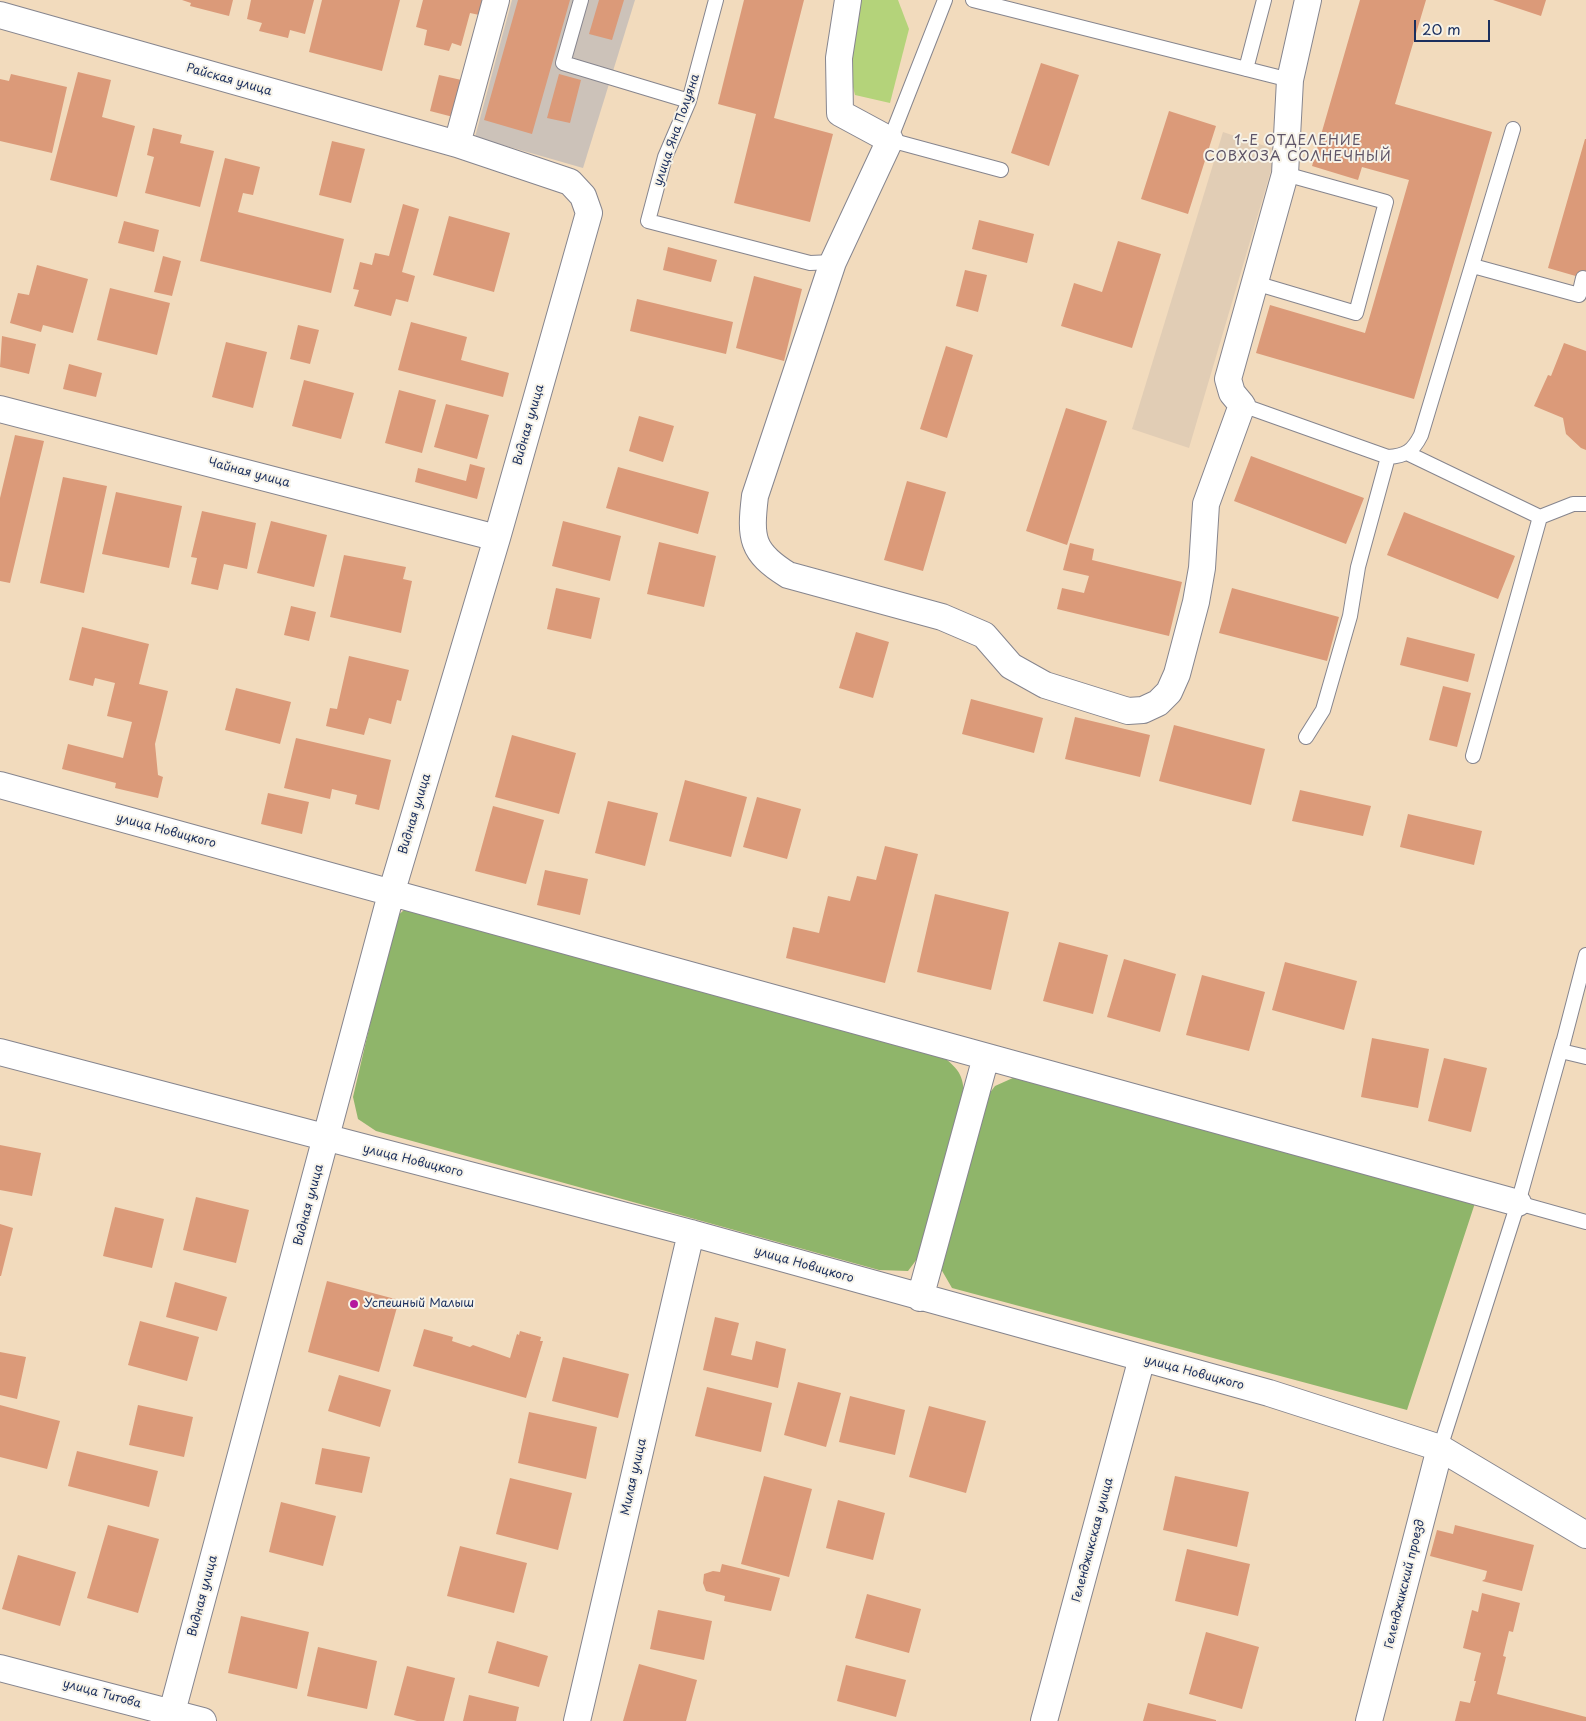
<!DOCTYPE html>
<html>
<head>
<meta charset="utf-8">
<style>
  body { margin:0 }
  #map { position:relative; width:1586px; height:1721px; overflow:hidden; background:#f2dbbd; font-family:"Playpen Sans",sans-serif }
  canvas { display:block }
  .scale { position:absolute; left:1414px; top:20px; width:76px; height:22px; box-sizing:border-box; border:2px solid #1b2f5e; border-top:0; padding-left:6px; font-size:15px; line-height:18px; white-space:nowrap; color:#1b2f5e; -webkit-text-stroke:4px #f7f3e8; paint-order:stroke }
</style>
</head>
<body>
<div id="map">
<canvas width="1586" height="1721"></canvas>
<div class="scale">20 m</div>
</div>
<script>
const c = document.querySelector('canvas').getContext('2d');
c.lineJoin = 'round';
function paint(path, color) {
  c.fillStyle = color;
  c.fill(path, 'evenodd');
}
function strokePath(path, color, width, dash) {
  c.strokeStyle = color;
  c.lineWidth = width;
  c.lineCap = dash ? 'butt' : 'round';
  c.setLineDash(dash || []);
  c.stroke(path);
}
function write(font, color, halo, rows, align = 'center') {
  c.font = font + ' "Playpen Sans",sans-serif';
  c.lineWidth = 4;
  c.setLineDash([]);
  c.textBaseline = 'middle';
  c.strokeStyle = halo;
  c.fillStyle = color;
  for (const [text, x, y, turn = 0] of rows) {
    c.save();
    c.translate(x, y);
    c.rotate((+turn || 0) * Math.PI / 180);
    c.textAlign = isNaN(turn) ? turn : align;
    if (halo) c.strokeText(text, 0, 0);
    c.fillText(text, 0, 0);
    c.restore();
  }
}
const built = new Path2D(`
  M1223 132 1277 150 1189 448 1132 429Z`);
const industrial = new Path2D(`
  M512 0H635L583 168 475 137Z`);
const green = new Path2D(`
  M861 0H898L909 29 890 103 855 95 847 62Z`);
const forest = new Path2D(`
  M404 910 427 914 941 1055C961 1071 964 1076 964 1102L920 1255 908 1271 879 1270 376 1131 358 1119 353 1097 395 918Z
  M1015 1077 1476 1200 1407 1410 952 1288 941 1269 980 1106 995 1086Z`);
const building = new Path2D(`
  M182 0H233L229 16 190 6 191 3Z
  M251 0H314L305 34 290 30 288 38 259 31 262 23 247 19Z
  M322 0H400L382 71 309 52Z
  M423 0H488L484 16 470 13 461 46 452 43 449 51 424 45 427 30 416 27Z
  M518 0H570L532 134 484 120Z
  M599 0H624L612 40 589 34Z
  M744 0H804L774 118 833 134 810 222 734 203 756 114 718 104Z
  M1360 0H1426L1395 104 1492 132 1414 399 1256 353 1270 305 1365 333 1409 180 1362 167 1358 180 1312 166Z
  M1493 0H1546L1541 16Z
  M1041 63 1079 75 1049 166 1011 153Z
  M78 72 111 80 102 117 135 126 117 197 50 180Z
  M11 74 67 87 52 153 0 141V79L9 81Z
  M559 74 581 80 570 123 547 118Z
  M439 75 466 81 457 118 430 111Z
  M1169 111 1216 126 1188 214 1141 199Z
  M153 128 182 135 180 143 214 151 200 207 145 193 154 157 147 155Z
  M1585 139H1586V279L1548 268Z
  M332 141 365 149 351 203 319 195Z
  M225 158 260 167 253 195 243 193 238 212 344 239 331 293 200 261Z
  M403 204 419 209 402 272 415 276 408 302 396 299 391 316 354 306 359 290 353 289 360 262 372 265 375 253 389 256Z
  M449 216 510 233 494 292 433 275Z
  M979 220 1034 234 1027 263 972 249Z
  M124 221 159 230 154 252 118 243Z
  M1118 241 1161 254 1132 348 1061 326 1074 283 1102 292Z
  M668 247 717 260 711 282 663 270Z
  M163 256 181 261 172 296 154 292Z
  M37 265 88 279 73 333 43 325 41 332 10 323 18 293 29 295Z
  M965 270 987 275 978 312 956 306Z
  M754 276 802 289 784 361 736 348Z
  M110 288 170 303 157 355 97 340Z
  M637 299 733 322 726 354 630 331Z
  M411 322 467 337 461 360 509 373 503 397 398 370Z
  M298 325 319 330 310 364 290 359Z
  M2 336 36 344 29 374 0 367Z
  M226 342 267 352 253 408 212 397Z
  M1564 343 1586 351V450L1581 448 1566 434 1563 418 1534 406 1548 375 1551 376Z
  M946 346 973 355 947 438 920 429Z
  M69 364 102 373 96 397 63 389Z
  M304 380 354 393 341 439 292 426Z
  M399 390 436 400 422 453 385 443Z
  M446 404 489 415 477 459 434 447Z
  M1066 408 1107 421 1067 545 1026 531Z
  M639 416 674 426 663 462 629 451Z
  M15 435 44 441 10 583 0 581V498Z
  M1251 456 1364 498 1346 544 1234 501Z
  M470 464 485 468 477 499 415 482 418 468 466 481Z
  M618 467 709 492 698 534 606 508Z
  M63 477 107 486 84 593 40 583Z
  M907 481 946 492 923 571 884 560Z
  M116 492 182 506 169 568 102 554Z
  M202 511 256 523 247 569 224 564 218 590 191 584 197 558 191 557Z
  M1404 512 1515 556 1498 599 1387 555Z
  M271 521 327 535 314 587 257 573Z
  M563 521 621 536 610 581 552 566Z
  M659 542 716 556 704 607 647 594Z
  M1070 543 1094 549 1092 560 1182 582 1169 636 1057 609 1062 588 1084 593 1089 576 1063 570Z
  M344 555 406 567 403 579 412 581 401 633 330 617Z
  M556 588 600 598 591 639 547 629Z
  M1232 588 1339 617 1327 661 1219 633Z
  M291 606 316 612 309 641 284 635Z
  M82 627 149 644 139 684 168 691 155 744 158 775 163 777 158 798 115 788 116 783 62 769 68 744 123 758 132 722 107 716 115 683 95 678 93 686 69 680Z
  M856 632 889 642 873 698 839 688Z
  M1407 637 1475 654 1468 682 1400 665Z
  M349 656 409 670 401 701 397 700 391 724 369 718 364 735 326 726 330 708 337 709Z
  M1443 686 1471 693 1457 747 1429 740Z
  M236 688 291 702 280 744 225 730Z
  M971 699 1043 718 1034 753 962 734Z
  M1075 717 1150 735 1140 777 1065 759Z
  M1174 725 1265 749 1251 805 1159 781Z
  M512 735 576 753 559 814 495 797Z
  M296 738 391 760 379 810 355 804 357 795 332 789 330 799 284 788Z
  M685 780 747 797 731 857 669 841Z
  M1300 790 1371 806 1363 836 1292 821Z
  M268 793 309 802 302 834 261 824Z
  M757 797 801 809 787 859 743 847Z
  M608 801 658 813 645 866 595 853Z
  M493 806 544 820 526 884 475 871Z
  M1408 814 1482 831 1474 865 1400 847Z
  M885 846 918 854 885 983 786 958 793 927 819 933 828 896 850 901 857 876 876 880Z
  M545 870 588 879 580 915 537 905Z
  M935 894 1009 912 991 990 917 972Z
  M1059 942 1108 955 1093 1014 1043 1001Z
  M1124 959 1176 974 1160 1032 1107 1017Z
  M1285 962 1357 981 1344 1030 1272 1010Z
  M1202 975 1265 992 1249 1051 1186 1035Z
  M1372 1038 1429 1049 1418 1108 1361 1097Z
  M1444 1058 1487 1068 1471 1132 1428 1121Z
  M0 1145 41 1153 32 1196 0 1190Z
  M196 1197 249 1210 236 1263 183 1250Z
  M115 1207 164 1219 152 1268 103 1256Z
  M0 1224 13 1228 1 1276H0Z
  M327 1281 399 1300 379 1372 308 1352Z
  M175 1282 227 1297 217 1331 166 1317Z
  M715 1317 739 1323 731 1355 752 1360 756 1341 786 1349 778 1388 703 1370Z
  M140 1321 199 1337 187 1381 128 1365Z
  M424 1329 453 1337 452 1341 470 1347 473 1345 510 1358 517 1334 519 1335 520 1331 541 1337 540 1341H543L526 1398 413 1366Z
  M0 1352 26 1357 17 1399 0 1395Z
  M563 1357 629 1374 618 1418 552 1401Z
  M339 1375 391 1390 380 1427 328 1411Z
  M798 1382 841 1393 826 1447 784 1435Z
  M707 1387 772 1403 761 1452 695 1436Z
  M850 1396 905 1410 895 1455 839 1442Z
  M0 1405 60 1421 47 1469 0 1457Z
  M138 1405 193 1417 184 1457 129 1445Z
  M929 1406 986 1421 966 1493 909 1477Z
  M529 1412 597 1427 586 1479 518 1463Z
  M322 1448 370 1457 362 1493 315 1484Z
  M77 1451 158 1471 149 1507 68 1486Z
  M764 1476 812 1489 789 1577 741 1564Z
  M1175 1476 1249 1492 1237 1547 1163 1530Z
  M510 1478 572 1493 558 1550 496 1534Z
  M838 1500 885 1513 873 1560 826 1548Z
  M281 1502 336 1516 323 1566 269 1552Z
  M108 1525 159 1539 138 1613 87 1598Z
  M1455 1525 1534 1545 1522 1591 1482 1581 1485 1579 1487 1571 1430 1556 1437 1530 1453 1534Z
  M460 1546 527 1563 514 1613 447 1596Z
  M1187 1549 1250 1564 1238 1616 1175 1601Z
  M18 1555 76 1572 60 1626 2 1609Z
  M722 1564 780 1578 771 1611 724 1601 725 1596 706 1591 703 1583 704 1574 713 1571 720 1572Z
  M1482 1593 1520 1603 1513 1632 1509 1631 1503 1656 1506 1657 1497 1694 1586 1717V1721H1455L1460 1701 1470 1703 1476 1681H1474L1481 1653 1463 1648 1472 1610 1478 1612Z
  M867 1594 921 1609 909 1653 855 1638Z
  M658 1610 712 1621 704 1660 650 1649Z
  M241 1616 309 1632 297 1689 228 1673Z
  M1206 1632 1259 1647 1242 1709 1189 1694Z
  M497 1641 548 1656 539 1687 488 1673Z
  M318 1647 377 1661 367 1709 307 1696Z
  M639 1664 697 1680 686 1721H623Z
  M846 1665 906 1680 896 1717 837 1701Z
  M407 1666 455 1678 444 1721H417L394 1715Z
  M469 1695 519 1707 516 1721H463Z
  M1148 1703 1216 1720V1721H1143Z`);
const lane = new Path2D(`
  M581 0 563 63 689 101
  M716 0 689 101 665 157 648 221 810 263 833 262
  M945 0 890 140 1001 170
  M973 0 1290 80
  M1246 69 1264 0
  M1473 266 1579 295 1583 278
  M1255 283 1356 313 1386 202 1285 174
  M1242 405 1388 457C1406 456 1413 451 1421 435L1513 129
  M1407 453 1540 517 1573 504H1586
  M1306 737 1323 710 1350 616 1358 567 1388 457
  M1473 756 1540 517
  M1586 955 1561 1051 1586 1057
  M1518 1203 1563 1042
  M1440 1448 1518 1203 1586 1222`);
const street = new Path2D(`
  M848 0 839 58 840 113 890 140 833 262 755 496C750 538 751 552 788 575L942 617 984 635 1011 666 1045 685 1128 711 1143 710 1158 703 1169 692 1177 674 1196 602 1202 568 1206 504 1242 405 1232 393 1228 379 1285 174 1290 80 1308 0
  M0 15 457 144 570 182 583 196 589 213 497 538 391 894 172 1712
  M457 144 496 0
  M0 409 497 538
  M0 785 1518 1203
  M0 1052 691 1233 1269 1393 1440 1448 1586 1535
  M920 1298 986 1057
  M0 1668 203 1721
  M577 1721 691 1233
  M1044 1721 1142 1358
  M1369 1721 1440 1448`);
const markers = [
  [354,1304,5,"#b5179e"]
];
const streetNames = [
  ["Райская улица",229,80,16],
  ["улица Яна Полуяна",677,130,-71],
  ["Видная улица",529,425,-74],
  ["Чайная улица",249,473,15],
  ["Видная улица",415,814,-73],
  ["улица Новицкого",166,831,15],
  ["улица Новицкого",413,1161,14],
  ["Видная улица",309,1205,-75],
  ["улица Новицкого",804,1265,16],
  ["улица Новицкого",1194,1373,15],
  ["Милая улица",634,1477,-77],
  ["Геленджикская улица",1093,1540,-75],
  ["Геленджикский проезд",1405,1584,-76],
  ["Видная улица",203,1596,-75],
  ["улица Титова",102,1694,15]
];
const poiNames = [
  ["Успешный Малыш",364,1304]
];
const neighbourhoodNames = [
  ["1-Е ОТДЕЛЕНИЕ",1298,141],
  ["СОВХОЗА СОЛНЕЧНЫЙ",1298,157]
];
paint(built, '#e1cdb5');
paint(industrial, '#ccc2b9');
paint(green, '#b4d37a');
paint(forest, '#8fb56a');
paint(building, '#db9a79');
strokePath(lane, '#86858e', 16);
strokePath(street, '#86858e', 28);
strokePath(lane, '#fff', 14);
strokePath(street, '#fff', 26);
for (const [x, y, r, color] of markers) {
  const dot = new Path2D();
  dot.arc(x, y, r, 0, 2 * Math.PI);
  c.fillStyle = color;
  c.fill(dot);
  strokePath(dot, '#f7f3e8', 2);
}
write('12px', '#1b2f5e', '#f7f3e8', streetNames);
write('12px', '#1b2f5e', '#f7f3e8', poiNames, 'left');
c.letterSpacing = '1px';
write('14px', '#5e5467', '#f7f3e8', neighbourhoodNames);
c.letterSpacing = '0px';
</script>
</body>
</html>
